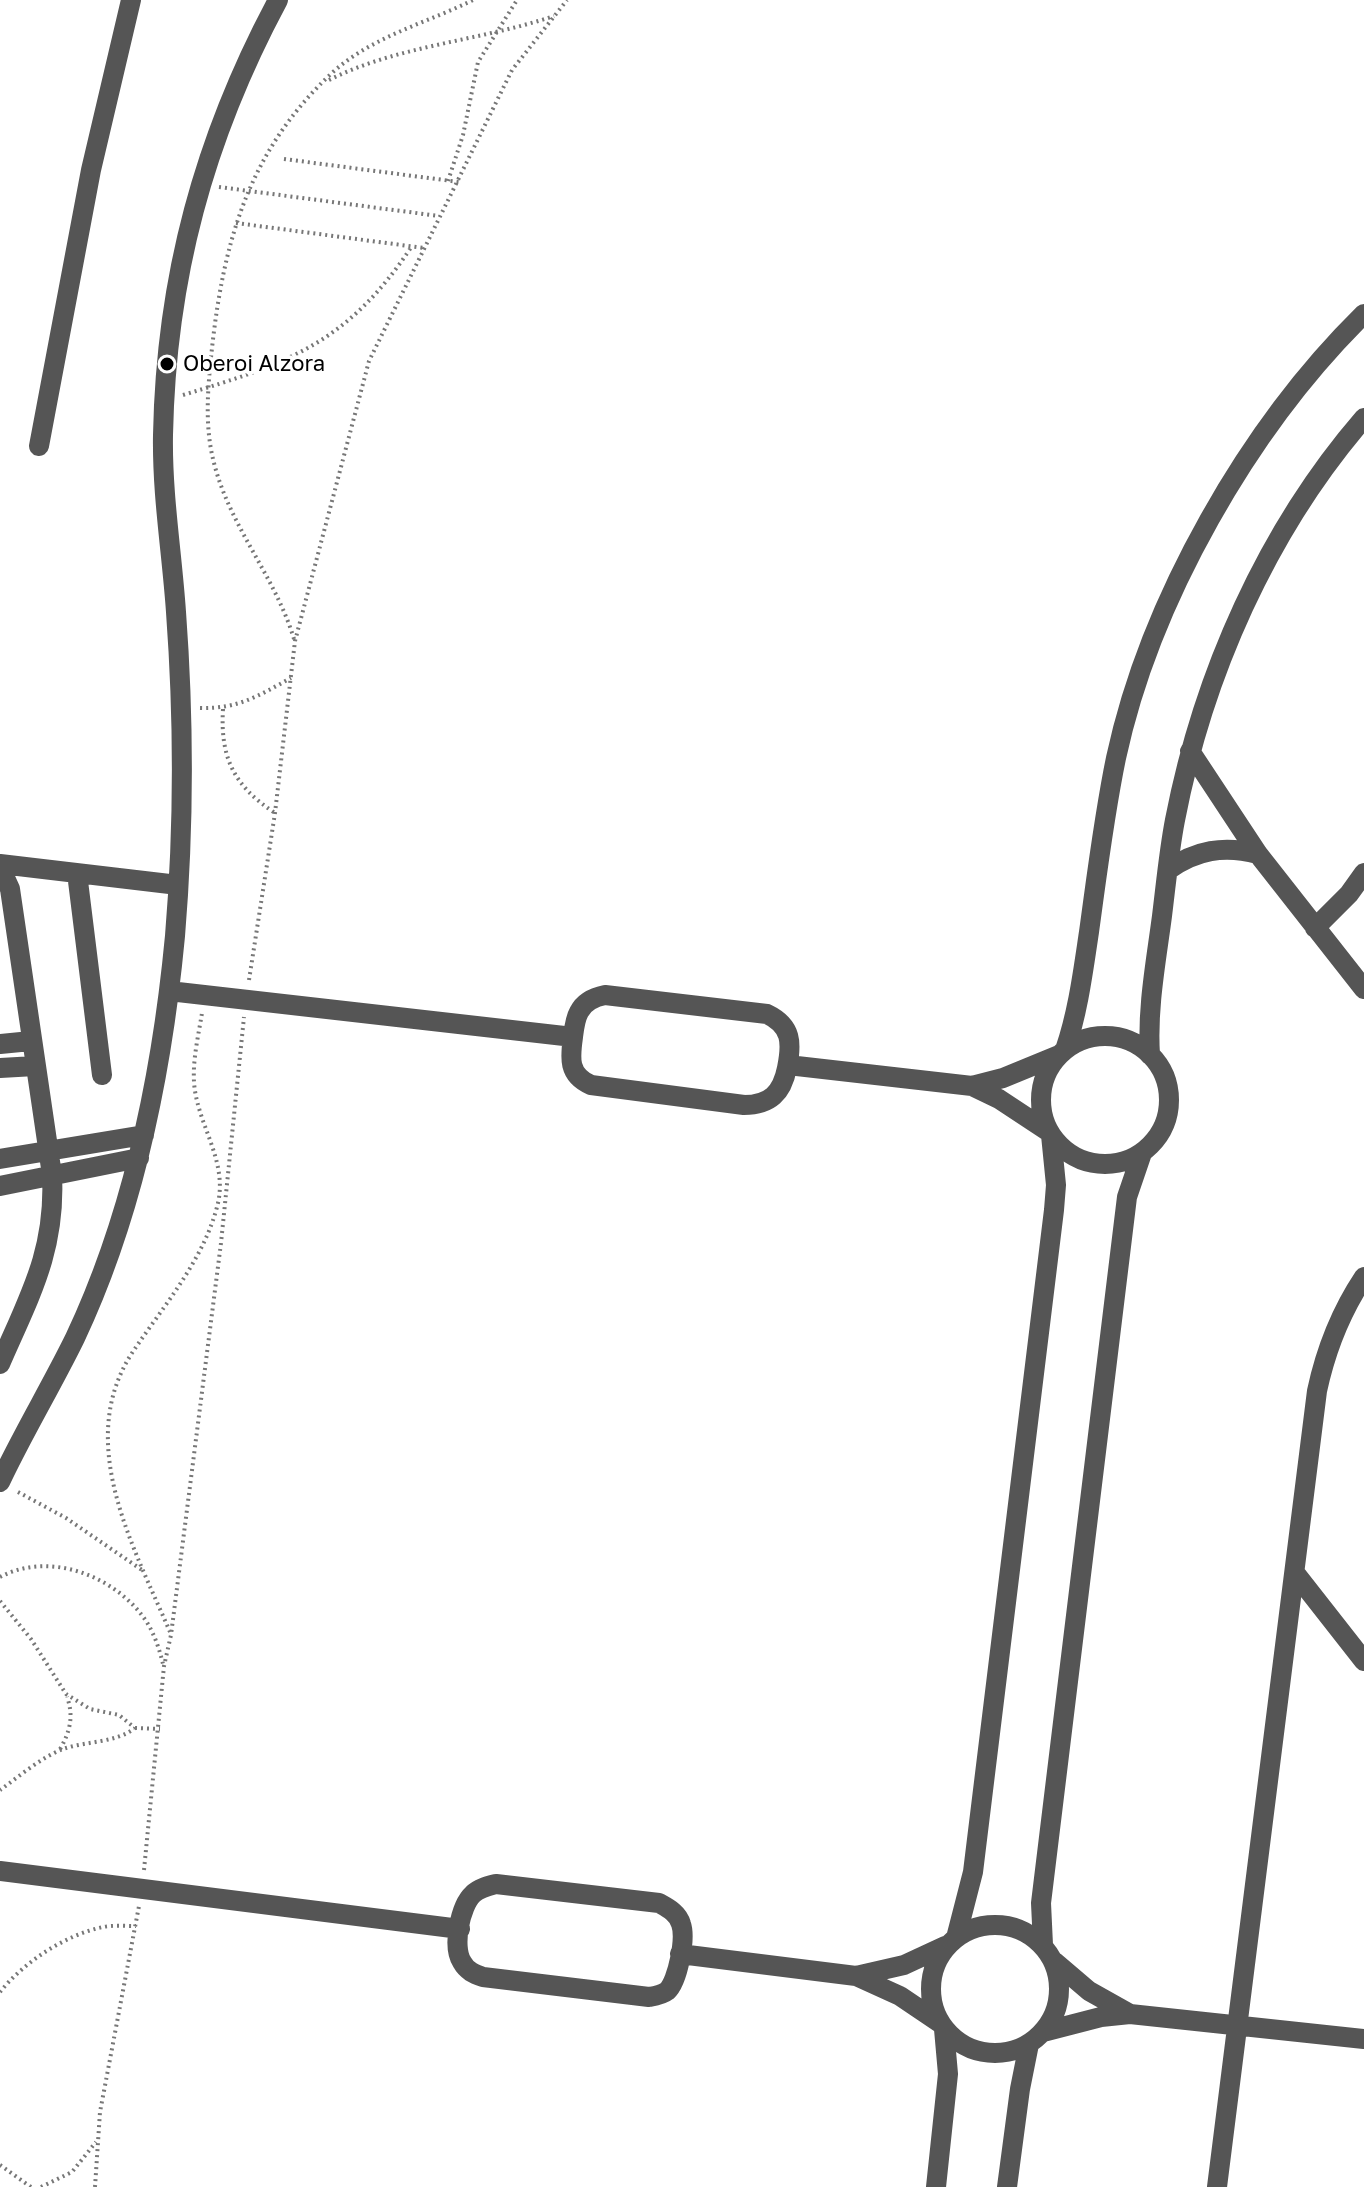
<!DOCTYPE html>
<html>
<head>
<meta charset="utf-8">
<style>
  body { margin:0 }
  canvas { display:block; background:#fff }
</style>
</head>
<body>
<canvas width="1364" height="2187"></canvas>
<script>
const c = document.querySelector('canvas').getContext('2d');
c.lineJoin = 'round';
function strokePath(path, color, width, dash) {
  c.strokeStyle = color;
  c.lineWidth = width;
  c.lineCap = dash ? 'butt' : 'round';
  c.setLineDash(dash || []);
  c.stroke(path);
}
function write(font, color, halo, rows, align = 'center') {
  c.font = font + ' "Golos Text",sans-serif';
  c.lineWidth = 7;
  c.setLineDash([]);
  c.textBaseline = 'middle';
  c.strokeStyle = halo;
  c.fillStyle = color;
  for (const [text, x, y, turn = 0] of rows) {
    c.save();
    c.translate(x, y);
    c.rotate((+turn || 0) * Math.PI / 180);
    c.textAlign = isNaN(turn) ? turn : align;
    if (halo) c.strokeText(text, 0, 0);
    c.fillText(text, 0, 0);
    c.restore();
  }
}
const path = new Path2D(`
  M329 80C399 45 480 41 554 16
  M284 159 459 182
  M448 181 463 135 478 62 517 0
  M219 187 439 216
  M236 223 424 248
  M183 395C289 363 348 343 412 246
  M294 639C275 576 230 527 214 463 204 425 208 386 212 348 224 239 250 149 333 72 373 36 427 23 473 0
  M200 708C238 709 258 696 291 678
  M223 709C220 758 234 786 275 813
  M249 980 275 813 295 641 369 361 512 70 567 0
  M18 1492 66 1518 142 1570
  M0 1577C49 1551 113 1575 144 1618 154 1632 159 1648 163 1664
  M0 1601 31 1639 66 1694 90 1709 119 1715 135 1728C116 1743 86 1741 63 1749 40 1758 20 1776 0 1790
  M170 1632C133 1545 73 1440 134 1350 165 1304 205 1258 218 1203 227 1163 201 1129 195 1091 191 1066 198 1038 202 1013
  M135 1728 160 1729
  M60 1749C70 1732 74 1716 67 1697
  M144 1870 164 1666 171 1635 221 1243 244 1017
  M0 1992C24 1962 65 1935 103 1927 113 1925 125 1926 136 1926
  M0 2165 31 2187
  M41 2187 72 2172 96 2142
  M95 2187 100 2112 139 1906`);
const minor = new Path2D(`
  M39 446 91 170 131 0
  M1190 751 1258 854 1364 989
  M0 864 178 885
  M0 867 10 889 52 1175C56 1251 29 1297 0 1364
  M1168 870C1196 850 1224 845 1258 854
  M77 873 102 1075
  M1315 928 1349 894 1364 873
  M169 991 573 1037
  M605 995 767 1014C792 1026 792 1043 787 1068 782 1093 770 1105 744 1105L591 1085C568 1075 570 1058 573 1037 574 1029 575 1019 579 1012 584 1002 595 997 605 995Z
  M1041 1100a64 64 0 1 1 128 0a64 64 0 1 1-128 0Z
  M0 1044 31 1041
  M1065 1050C1078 1012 1083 972 1089 932 1097 874 1104 816 1116 758 1150 600 1249 427 1364 314
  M1150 1055C1147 1008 1156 962 1162 916 1166 884 1169 851 1175 820 1203 675 1267 530 1364 418
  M788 1065 972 1086 999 1099 1049 1132
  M0 1068 35 1066
  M972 1086 1003 1078 1059 1055
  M0 1159 144 1135
  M0 1186 139 1158
  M0 1482C23 1433 51 1387 75 1338 134 1213 162 1074 175 936 184 828 184 720 176 612 172 553 162 495 163 435 166 278 204 138 278 0
  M1295 1573 1364 1661
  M0 1871 460 1929
  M496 1884 659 1903C668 1908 678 1913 681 1924 686 1938 678 1981 667 1991 662 1995 655 1996 649 1997L483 1977C474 1974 467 1971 462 1962 452 1947 460 1906 473 1894 479 1888 488 1886 496 1884Z
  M931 1989a64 64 0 1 1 128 0a64 64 0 1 1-128 0Z
  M956 1938 973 1872 1054 1210 1056 1185 1051 1135
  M1043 1945 1041 1903 1127 1197 1142 1153
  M680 1954 856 1976 900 1996 940 2023
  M1055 1962 1089 1991 1130 2014
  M856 1976 904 1965 945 1946
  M1043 2032 1101 2017 1130 2014 1364 2039
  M936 2187 948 2074 944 2029
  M1007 2187 1020 2089 1029 2044
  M1217 2187 1317 1391C1326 1349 1340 1313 1364 1277`);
const markers = [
  [167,364,8,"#000"]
];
const poiNames = [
  ["Oberoi Alzora",183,364]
];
strokePath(path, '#777', 4, [2, 4]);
strokePath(minor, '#555', 20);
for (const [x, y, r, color] of markers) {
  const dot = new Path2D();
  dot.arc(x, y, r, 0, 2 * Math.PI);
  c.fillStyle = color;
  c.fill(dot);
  strokePath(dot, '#fff', 3);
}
write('22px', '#000', '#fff', poiNames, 'left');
</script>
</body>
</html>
